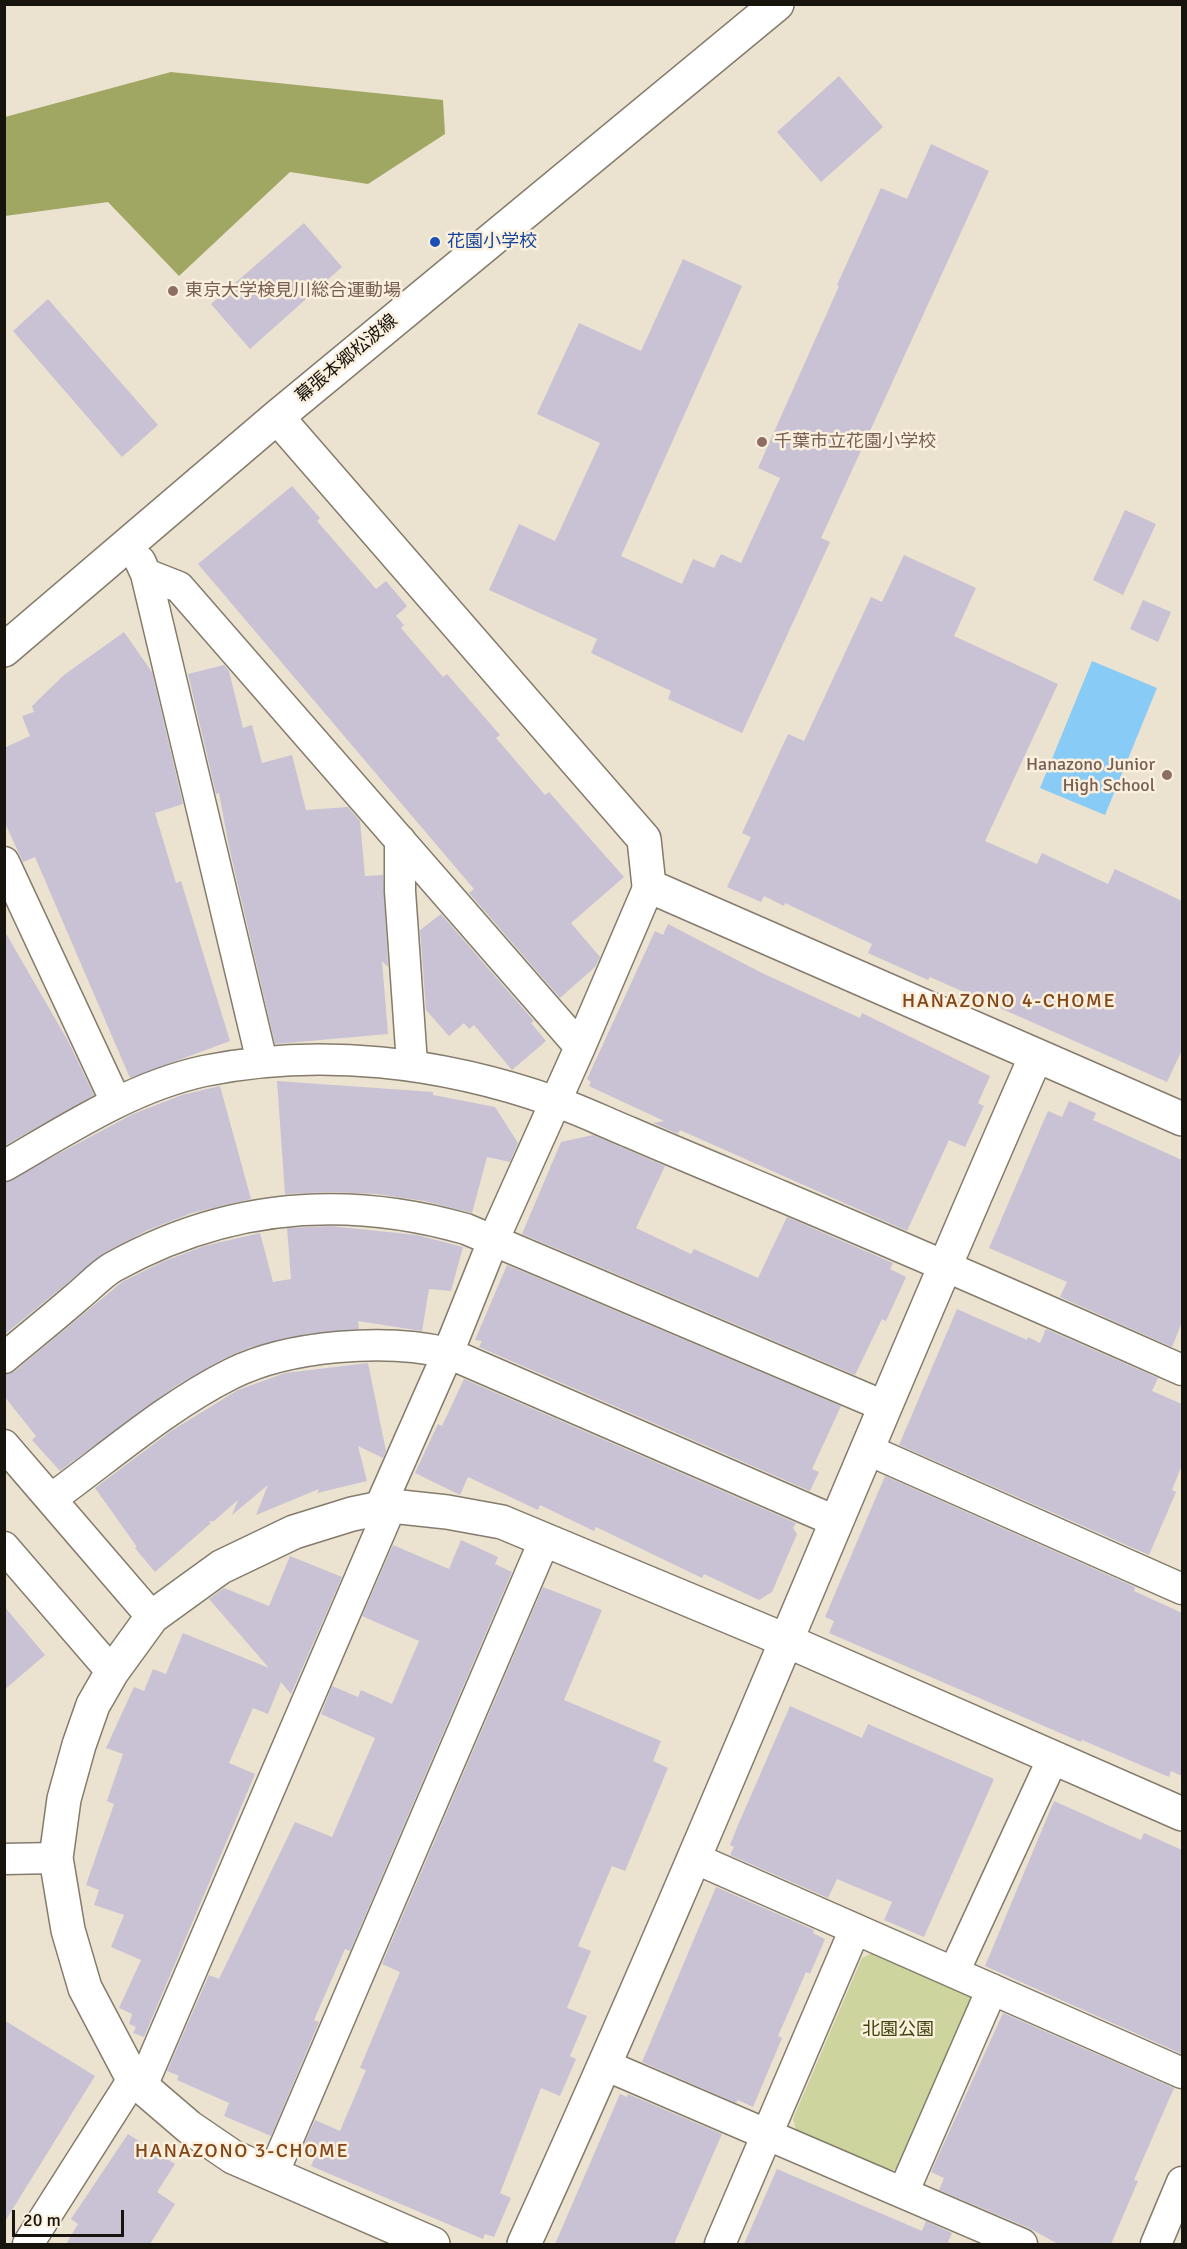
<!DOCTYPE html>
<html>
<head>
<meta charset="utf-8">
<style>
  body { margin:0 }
  #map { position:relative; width:1187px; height:2249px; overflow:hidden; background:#ece2d0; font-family:Signika,sans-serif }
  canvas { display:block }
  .frame { position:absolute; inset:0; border:6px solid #17140d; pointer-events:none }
  .scale { position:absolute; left:12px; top:2210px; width:112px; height:27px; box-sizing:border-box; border:3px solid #17140d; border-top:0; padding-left:8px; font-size:18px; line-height:21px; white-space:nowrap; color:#17140d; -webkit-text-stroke:4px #faf0dd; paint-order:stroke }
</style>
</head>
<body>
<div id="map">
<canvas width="1187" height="2249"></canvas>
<div class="frame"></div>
<div class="scale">20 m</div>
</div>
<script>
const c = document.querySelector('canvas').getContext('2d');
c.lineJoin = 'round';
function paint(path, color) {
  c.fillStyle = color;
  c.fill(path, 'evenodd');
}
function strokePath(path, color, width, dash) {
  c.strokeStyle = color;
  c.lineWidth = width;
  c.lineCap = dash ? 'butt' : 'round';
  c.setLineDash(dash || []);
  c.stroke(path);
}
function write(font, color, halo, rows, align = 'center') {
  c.font = font + ' Signika,"Noto Sans JP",sans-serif';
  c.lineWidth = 5;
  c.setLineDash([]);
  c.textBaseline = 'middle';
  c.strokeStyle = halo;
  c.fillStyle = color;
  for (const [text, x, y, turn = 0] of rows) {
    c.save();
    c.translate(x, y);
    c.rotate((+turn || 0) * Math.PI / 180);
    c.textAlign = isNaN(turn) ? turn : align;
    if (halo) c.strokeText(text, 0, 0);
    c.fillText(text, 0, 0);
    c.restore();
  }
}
const green = new Path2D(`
  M874 1952 968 1991 977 2004 904 2167 887 2171 797 2134 793 2119 862 1958Z`);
const forest = new Path2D(`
  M171 72 443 100 445 134 368 184 290 172 179 276 108 202 5 216V117Z`);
const water = new Path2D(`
  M1092 661 1157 688 1105 815 1040 788Z`);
const building = new Path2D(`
  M839 76 883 127 821 182 777 132Z
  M931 144 989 171 821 538 830 542 742 733 668 699 671 691 591 653 597 639 489 590 519 524 555 541 600 443 537 414 579 323 641 351 683 259 742 286 621 556 682 584 693 559 714 568 721 554 741 563 780 478 758 468 839 286 837 285 881 188 907 199Z
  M304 223 342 267 250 349 211 304Z
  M48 299 158 425 122 457 13 331Z
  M292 486 320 518 317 521 376 589 386 581 407 606 396 616 404 625 401 628 443 677 447 674 500 735 496 738 545 795 549 792 624 877 571 923 600 957 595 967 560 998 469 893 474 889 198 564Z
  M1125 510 1156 524 1123 595 1093 580Z
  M904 555 976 588 954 636 1058 684 985 841 1037 864 1042 853 1108 884 1115 869 1182 901V1050L1167 1082 930 977 928 980 868 953 872 944 785 903 784 906 764 896 761 902 727 887 751 837 742 833 788 734 804 741 871 597 882 602Z
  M1143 600 1171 612 1158 642 1130 629Z
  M124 632 152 672 183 804 155 813 176 883 181 881 230 1041 130 1078 35 857 23 862 4 821V748L30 736 22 716 34 712 32 706 64 675Z
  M224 665 229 671 243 728 252 725 262 763 292 755 306 810 348 807 360 821 365 876 383 875 388 967 382 961 388 1034 275 1044 229 847 219 793 216 794 188 674Z
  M441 914 534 1021 531 1023 546 1041 512 1070 474 1025 469 1029 464 1023 449 1036 426 1010 420 930Z
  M668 924 762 973 860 1018 862 1013 990 1076 978 1103 984 1106 965 1147 949 1140 907 1231 680 1130 678 1134 653 1123 664 1121 589 1086 591 1082 587 1079 655 931 663 935Z
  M4 930 68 1041 94 1095 4 1146Z
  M277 1081 433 1092V1095L495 1107 518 1143 510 1162 487 1157 472 1213 424 1201 377 1194 331 1192 285 1194Z
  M220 1086 251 1199 192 1213 148 1230 105 1252 4 1335V1183L133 1114 182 1095Z
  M1069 1101 1096 1113 1093 1120 1182 1160V1322L1172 1347 1060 1297 1067 1282 989 1248 1048 1111 1062 1117Z
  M593 1135 665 1166 636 1228 691 1254 694 1249 758 1278 787 1217 893 1263 890 1269 906 1277 886 1321 882 1319 855 1375 522 1234 561 1142Z
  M330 1226 417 1235 463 1247 451 1291 429 1289 422 1331 358 1321 359 1329 305 1334 248 1348 223 1359 174 1387 60 1471 32 1440 36 1436 4 1396V1375L15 1371 122 1282 162 1262 204 1246 260 1233 273 1282 291 1279 287 1228Z
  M507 1265 841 1406 812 1469 819 1472 810 1491 479 1347 482 1341 475 1340Z
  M957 1309 1027 1340 1028 1337 1040 1343 1046 1329 1158 1378 1152 1391 1182 1404V1465L1172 1490 1176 1492 1149 1555 899 1445Z
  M368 1363 386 1451 383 1458 358 1446 367 1481 317 1493 319 1489 256 1515 268 1485 232 1515 238 1500 214 1521 208 1522 211 1523 155 1572 135 1548 137 1547 95 1488 171 1431 238 1390 285 1373Z
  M464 1379 796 1523 793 1528 797 1534 772 1592 759 1600 704 1574 702 1578 596 1527 594 1531 540 1505 538 1510 468 1477 460 1495 415 1473 438 1424 442 1426Z
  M885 1476 1135 1587 1134 1591 1182 1613V1776L1171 1771 1169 1777 1082 1740 1081 1742 829 1633 834 1621 825 1617Z
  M461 1540 498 1557 495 1564 512 1572 350 1951 345 1949 314 2020 319 2022 271 2136 224 2116 229 2103 177 2080 179 2076 167 2071 209 1975 219 1979 295 1822 332 1837 375 1738 321 1714 332 1686 358 1697 361 1690 392 1704 419 1641 362 1616 393 1545 449 1569Z
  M290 1556 342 1577 291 1694 281 1682 268 1714 253 1708 229 1763 255 1774 144 2037 133 2033 136 2027 129 2024 132 2014 119 2008 141 1960 111 1947 124 1915 94 1905 99 1890 86 1885 114 1804 107 1801 123 1754 106 1748 134 1687 144 1691 153 1669 166 1674 183 1633 269 1668 209 1599 224 1588 269 1606Z
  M543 1587 602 1610 564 1700 661 1741 653 1761 668 1768 625 1871 612 1866 578 1946 591 1951 567 2008 587 2016 570 2056 576 2059 560 2096 541 2088 500 2193 511 2198 494 2237 485 2234 483 2239 311 2166 316 2155 302 2149 315 2120 340 2131 366 2070 360 2068 400 1972 382 1964Z
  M4 1606 45 1655 4 1690Z
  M790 1706 862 1738 868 1724 994 1779 924 1937 884 1920 892 1902 837 1879 828 1898 730 1855 734 1847 730 1845 738 1825Z
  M1054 1801 1141 1840 1144 1833 1182 1850V2054L985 1966Z
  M716 1887 814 1930 813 1933 825 1939 810 1974 806 1972 778 2036 782 2038 753 2107 738 2100 736 2103 642 2062Z
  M1003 2013 1174 2088 1134 2180 1138 2181 1111 2244H1058L1029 2228 939 2190 944 2178 931 2172Z
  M4 2020 95 2076 4 2223Z
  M620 2094 627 2097 628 2094 722 2134 674 2244H555Z
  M128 2134 175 2164 157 2192 175 2204 150 2244H66L78 2224 71 2219Z
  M777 2169 922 2231 926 2221 952 2233 948 2242 954 2244H744Z`);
const minor = new Path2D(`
  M140 561 146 574 262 1062
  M146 574 179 587 580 1047
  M400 840V891L412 1064
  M4 862 116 1102
  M4 1166C68 1129 131 1087 204 1071 320 1047 442 1062 553 1101 579 1109 604 1122 629 1132 680 1154 731 1175 781 1196 916 1253 1049 1311 1182 1370
  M4 1358C29 1337 54 1317 78 1296 89 1287 101 1274 113 1267 226 1204 343 1194 466 1229L884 1406
  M4 1445 152 1617
  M866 1449 1182 1589
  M51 1499C109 1457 167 1406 231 1374 289 1345 386 1338 448 1353L835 1521
  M379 1509 448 1353 493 1241 580 1047 649 886
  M4 1547 112 1672
  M694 1858 1182 2073
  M4 1859 56 1858
  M954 1972 1053 1758
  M605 2065 1022 2244
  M142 2086 391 1506
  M273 2174 545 1539
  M903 2193 992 1989
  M28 2244 133 2079
  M720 2244 855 1929
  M1156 2244 1182 2182`);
const tertiary = new Path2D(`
  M277 417 644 839 649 886 1182 1119
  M4 650 277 417 777 4
  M433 2244 233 2157 189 2127 133 2079 85 1988 68 1930 56 1858 64 1799 79 1745 93 1705 112 1672 152 1617 221 1567 294 1532 352 1514 391 1506 447 1512 502 1522 785 1640 1182 1814
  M524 2244C703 1852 862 1451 1036 1056`);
const markers = [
  [435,242,6,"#1a4fb4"],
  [173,291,6,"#8d6e63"],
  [762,442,6,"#8d6e63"],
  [1167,775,6,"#8d6e63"]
];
const transitNames = [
  ["花園小学校",447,242]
];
const educationNames = [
  ["東京大学検見川総合運動場",185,291],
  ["千葉市立花園小学校",774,442],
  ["Hanazono Junior",1155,765,"right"],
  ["High School",1155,786,"right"]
];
const streetNames = [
  ["幕張本郷松波線",347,359,-40]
];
const parkNames = [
  ["北園公園",898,2030]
];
const neighbourhoodNames = [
  ["HANAZONO 4-CHOME",1009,1002],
  ["HANAZONO 3-CHOME",242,2152]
];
paint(green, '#cdd49e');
paint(forest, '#a0a762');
paint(water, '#87cbf6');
paint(building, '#c8c2d4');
strokePath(minor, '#847b6b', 33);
strokePath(tertiary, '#847b6b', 36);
strokePath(minor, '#fff', 30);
strokePath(tertiary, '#fff', 33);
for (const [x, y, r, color] of markers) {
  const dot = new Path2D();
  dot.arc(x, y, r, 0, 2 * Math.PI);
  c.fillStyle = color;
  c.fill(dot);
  strokePath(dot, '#faf0dd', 2);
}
write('18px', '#164399', '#faf0dd', transitNames, 'left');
write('18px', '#785e54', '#faf0dd', educationNames, 'left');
write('18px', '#17140d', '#faf0dd', streetNames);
write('18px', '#3d410a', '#faf0dd', parkNames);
c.letterSpacing = '1.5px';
write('20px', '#824619', '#faf0dd', neighbourhoodNames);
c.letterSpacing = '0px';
</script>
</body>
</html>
